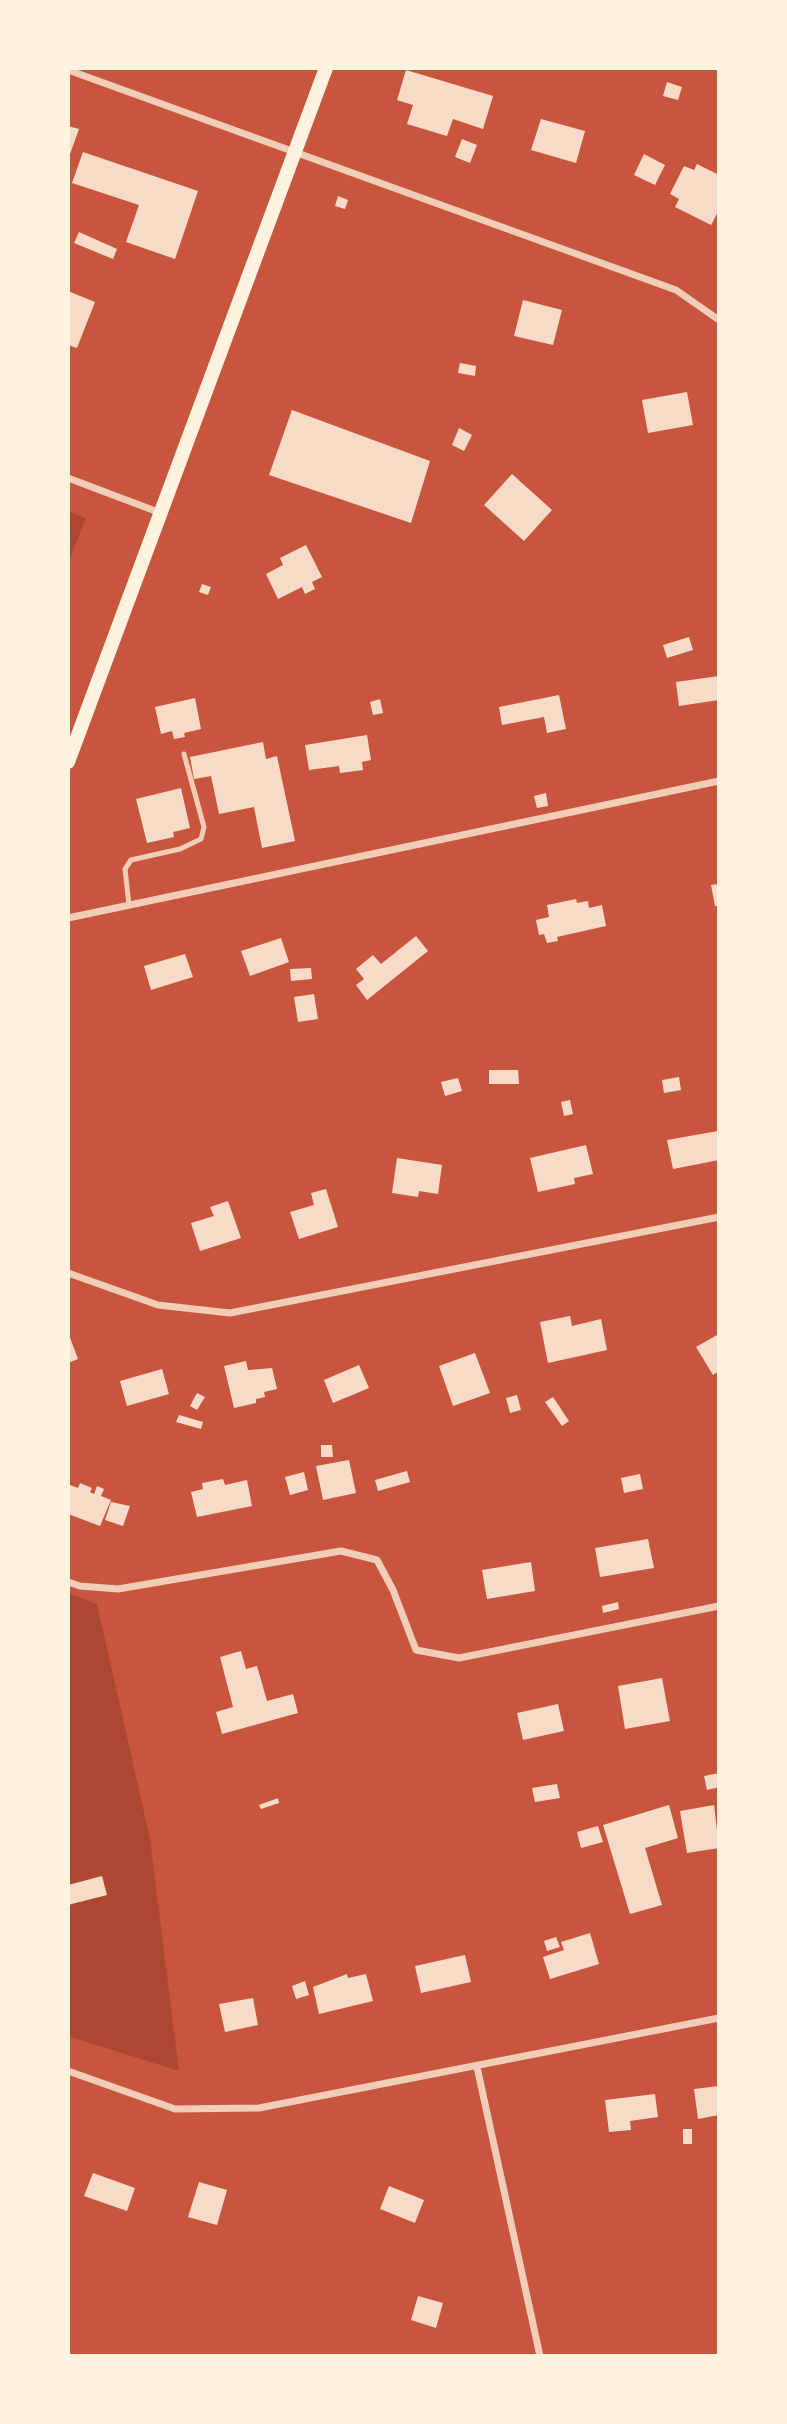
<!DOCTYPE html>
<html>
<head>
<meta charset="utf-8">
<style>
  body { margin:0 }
  #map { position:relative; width:787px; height:2424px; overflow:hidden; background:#c8553d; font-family:"Alegreya Sans",sans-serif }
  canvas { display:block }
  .frame { position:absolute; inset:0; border:70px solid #fff3e0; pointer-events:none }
</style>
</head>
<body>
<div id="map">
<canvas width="787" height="2424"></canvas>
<div class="frame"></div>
</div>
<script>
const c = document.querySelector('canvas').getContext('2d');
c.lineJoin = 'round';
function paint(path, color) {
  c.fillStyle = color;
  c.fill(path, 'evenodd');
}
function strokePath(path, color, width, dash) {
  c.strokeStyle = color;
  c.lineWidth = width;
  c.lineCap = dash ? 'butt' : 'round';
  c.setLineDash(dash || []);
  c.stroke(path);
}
const green = new Path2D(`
  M68 511 86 518 68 563Z
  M68 1593 97 1604 150 1839 179 2071 68 2036Z`);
const building = new Path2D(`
  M406 70 493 96 483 129 453 119 447 136 407 124 413 105 397 100Z
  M667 82 682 87 678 100 663 96Z
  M541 119 585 131 576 163 531 150Z
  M68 126 79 129 69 157H68Z
  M462 139 477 145 470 163 455 157Z
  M83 152 198 191 175 259 126 242 139 205 72 183Z
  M644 154 665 165 655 185 634 175Z
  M697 164 719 175V210L711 225 675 207 679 199 670 194 684 166 694 170Z
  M338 196 348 200 345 209 335 206Z
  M79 232 117 249 113 259 74 243Z
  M68 291 95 302 77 348 68 345Z
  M523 300 562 310 553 345 514 336Z
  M460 363 476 366 475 376 458 373Z
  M687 392 693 425 648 433 642 400Z
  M292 410 430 461 411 523 269 475Z
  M459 428 472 435 464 451 452 445Z
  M512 474 552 510 524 541 484 505Z
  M306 545 322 577 312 582 315 589 305 594 302 587 278 599 266 574 283 565 280 558Z
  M202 584 211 587 208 595 199 592Z
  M689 637 693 650 667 658 663 645Z
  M719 676V700L679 706 676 682Z
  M559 695 566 729 547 733 544 717 502 725 499 707Z
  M195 698 201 729 184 733 185 737 174 739 172 731 161 734 155 707Z
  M380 699 383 713 373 715 370 702Z
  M367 735 371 760 362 762 363 770 340 773 339 766 309 770 305 745Z
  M263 742 266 759 277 756 295 841 262 848 254 807 219 814 211 776 194 779 190 757Z
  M181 788 190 828 173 832 174 837 147 843 136 799Z
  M546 793 548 806 537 808 534 796Z
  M719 884V906H715L711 885Z
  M576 899 577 903 588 901 589 908 602 905 606 926 557 937 558 941 547 943 544 934 539 935 536 920 549 917 547 905Z
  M416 936 428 951 367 1000 356 985 364 979 356 969 373 955 381 964Z
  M281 938 289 962 250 976 241 951Z
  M185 954 193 977 151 990 144 966Z
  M311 968 312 979 291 981 290 969Z
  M314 994 318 1019 298 1022 294 997Z
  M489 1070H518L519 1084H489Z
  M679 1077 681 1090 664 1093 662 1080Z
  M458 1078 462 1091 445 1096 441 1082Z
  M570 1100 573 1114 564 1116 561 1102Z
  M718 1131 719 1160 673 1169 667 1140Z
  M586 1145 593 1174 574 1178 575 1184 538 1192 530 1158Z
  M397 1158 442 1165 438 1194 419 1191 418 1197 392 1193Z
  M326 1189 338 1227 299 1239 290 1212 314 1205 311 1193Z
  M228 1201 241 1238 200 1251 191 1223 214 1216 210 1207Z
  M570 1316 572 1326 601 1319 607 1350 548 1363 540 1322Z
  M68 1332 78 1359 68 1363Z
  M719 1334V1371L713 1375 696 1347Z
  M475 1353 490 1393 453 1406 439 1366Z
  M246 1361 248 1370 272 1368 277 1389 264 1392 265 1397 256 1399V1403L234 1408 224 1366Z
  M359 1365 369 1388 333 1403 324 1380Z
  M162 1369 169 1394 127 1406 120 1381Z
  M197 1393 205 1397 197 1410 190 1406Z
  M517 1395 521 1410 510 1413 506 1398Z
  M553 1397 569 1421 562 1426 545 1402Z
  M179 1415 203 1422 201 1429 176 1422Z
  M321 1445H332L333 1457H321Z
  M349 1460 356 1493 323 1500 316 1466Z
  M407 1471 410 1482 378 1491 375 1480Z
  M304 1472 308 1490 290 1495 285 1477Z
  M640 1474 643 1489 624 1493 621 1478Z
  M223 1479 225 1485 247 1480 252 1506 197 1517 191 1492 203 1489 202 1483Z
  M80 1483 92 1488 90 1492 94 1494 97 1486 104 1489 101 1496 111 1500 100 1526 68 1514 70 1485 78 1488Z
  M111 1502 130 1506 123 1526 105 1520Z
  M648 1539 654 1568 600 1577 595 1548Z
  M531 1562 535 1591 487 1599 482 1570Z
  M618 1602 619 1609 603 1613 602 1606Z
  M241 1651 246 1669 257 1666 267 1701 293 1694 298 1713 222 1734 216 1712 233 1707 220 1657Z
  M662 1678 670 1721 625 1729 618 1686Z
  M558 1704 564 1731 523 1740 517 1713Z
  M719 1773V1787L707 1790 704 1776Z
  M557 1784 560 1798 535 1802 532 1788Z
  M278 1798 279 1803 261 1809 259 1805Z
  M669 1805 678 1838 645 1848 662 1905 630 1914 603 1825Z
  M714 1805 719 1848 687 1853 680 1811Z
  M598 1826 603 1842 581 1848 577 1832Z
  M102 1876 107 1895 68 1905V1885Z
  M590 1933 599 1964 550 1979 543 1957 564 1950 561 1942Z
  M556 1937 560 1947 547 1951 544 1941Z
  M465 1955 471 1982 421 1993 415 1966Z
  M347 1974 348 1978 366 1974 373 2001 319 2014 313 1987Z
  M305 1981 309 1995 296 1999 292 1986Z
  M253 1998 258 2025 225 2032 219 2004Z
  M719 2086V2115L698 2119 694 2089Z
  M655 2094 658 2117 630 2121 631 2130 609 2132 605 2100Z
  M683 2129H692V2144H683Z
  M93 2173 135 2188 127 2211 84 2196Z
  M199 2182 227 2190 217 2225 188 2217Z
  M389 2186 424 2200 415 2223 380 2209Z
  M418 2296 443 2303 436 2328 411 2320Z`);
const service = new Path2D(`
  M129 905 125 869 131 860 180 849 201 839 204 827 184 754`);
const minor = new Path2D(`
  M68 70 676 290 719 320
  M68 478 158 512
  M68 918 719 781
  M68 1273 158 1305 230 1313 719 1217
  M68 1582 80 1586 118 1589 341 1551 377 1560 393 1590 416 1650 459 1658 719 1606
  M477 2067 540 2356
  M68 2071 175 2109 259 2108 719 2018`);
const secondary = new Path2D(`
  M68 762 326 68`);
paint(green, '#ae4732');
paint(building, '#f7dbc8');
strokePath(service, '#f1ccb7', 5);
strokePath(minor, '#f1ccb7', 7);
strokePath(secondary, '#fff3e0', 14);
</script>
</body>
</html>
